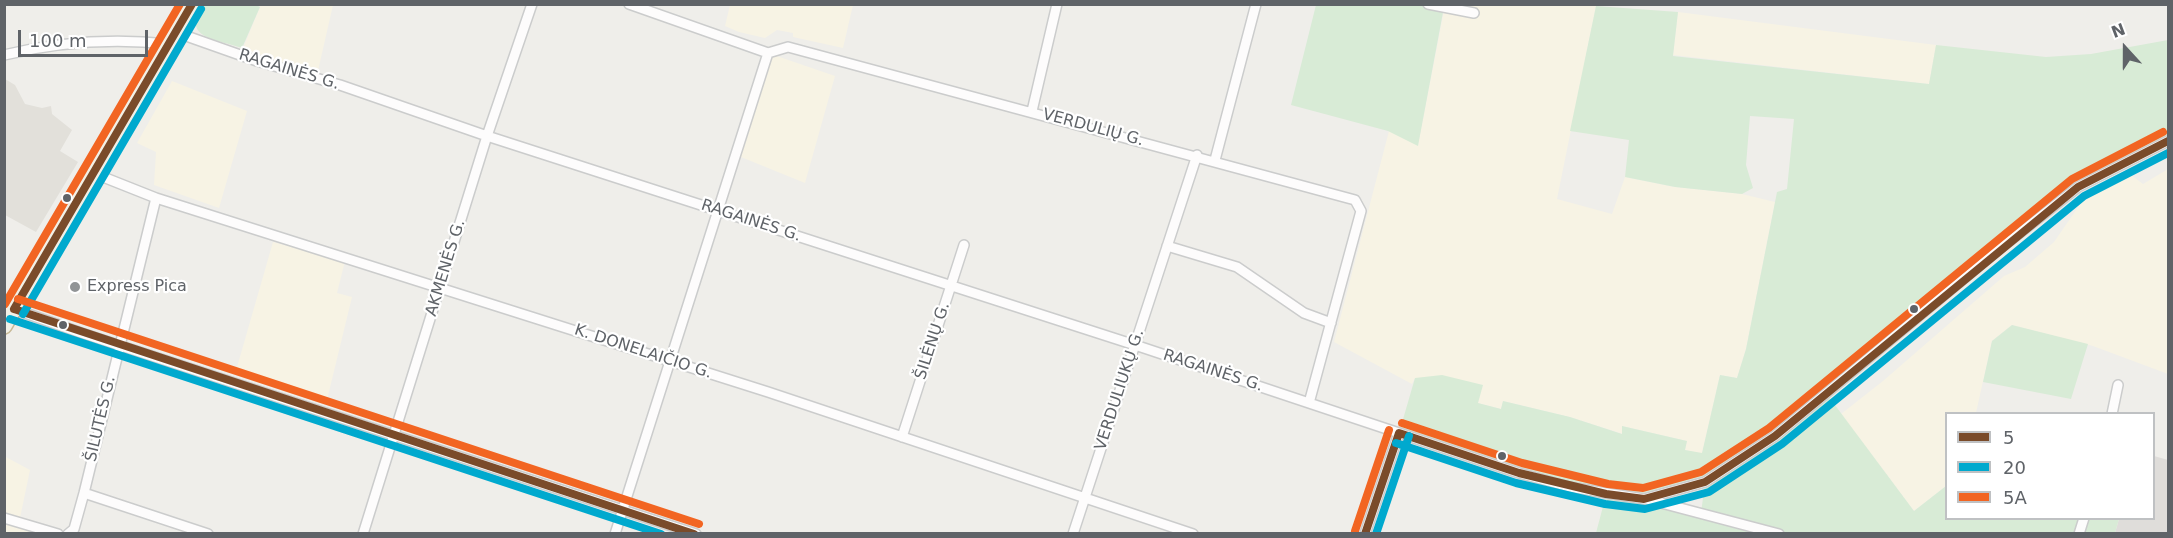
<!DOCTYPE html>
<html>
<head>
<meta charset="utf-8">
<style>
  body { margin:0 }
  #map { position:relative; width:2173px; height:538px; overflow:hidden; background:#efeeea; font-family:"DejaVu Sans",sans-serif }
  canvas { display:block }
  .frame { position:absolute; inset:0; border:6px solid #5f6368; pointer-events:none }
  .legend { position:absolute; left:1945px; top:412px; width:210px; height:108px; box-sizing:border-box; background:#fff; border:2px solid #bfc1c3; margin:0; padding:8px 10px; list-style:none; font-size:18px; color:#5f6368 }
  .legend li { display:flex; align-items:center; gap:12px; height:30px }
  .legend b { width:30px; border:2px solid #bfc1c3 }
  .north { position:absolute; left:2095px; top:18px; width:60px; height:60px; -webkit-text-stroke:4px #fff; paint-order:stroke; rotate:339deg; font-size:16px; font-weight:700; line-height:24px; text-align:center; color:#5f6368 }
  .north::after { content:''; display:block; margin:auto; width:21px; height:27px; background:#5f6368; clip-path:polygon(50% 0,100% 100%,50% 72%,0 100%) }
  .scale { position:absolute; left:18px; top:30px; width:130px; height:27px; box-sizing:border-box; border:3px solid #5f6368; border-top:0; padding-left:8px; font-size:18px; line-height:21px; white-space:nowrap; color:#5f6368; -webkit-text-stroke:4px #fff; paint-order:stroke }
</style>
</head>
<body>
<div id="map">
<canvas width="2173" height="538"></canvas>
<div class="frame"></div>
<ul class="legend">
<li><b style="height:8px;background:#7a4b2a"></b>5</li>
<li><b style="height:8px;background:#00a9ce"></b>20</li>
<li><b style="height:8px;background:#f26522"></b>5A</li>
</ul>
<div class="north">N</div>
<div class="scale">100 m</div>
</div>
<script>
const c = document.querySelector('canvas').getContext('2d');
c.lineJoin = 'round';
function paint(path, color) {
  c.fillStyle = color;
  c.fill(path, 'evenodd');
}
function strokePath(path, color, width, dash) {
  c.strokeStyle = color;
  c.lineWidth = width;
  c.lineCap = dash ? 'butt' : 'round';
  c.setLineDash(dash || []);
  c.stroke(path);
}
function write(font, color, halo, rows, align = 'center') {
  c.font = font + ' "DejaVu Sans",sans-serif';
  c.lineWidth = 4.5;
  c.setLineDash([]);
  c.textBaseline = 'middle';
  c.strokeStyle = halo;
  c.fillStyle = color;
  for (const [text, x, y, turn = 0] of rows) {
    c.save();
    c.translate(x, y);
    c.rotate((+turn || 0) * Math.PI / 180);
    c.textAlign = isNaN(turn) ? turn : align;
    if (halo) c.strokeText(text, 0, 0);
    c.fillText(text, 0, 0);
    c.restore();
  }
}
const commercial = new Path2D(`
  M1583 4 1596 6 1557 199 1612 214 1625 177 1675 187 1742 194 1775 202 1746 349 1737 378 1720 375 1702 454 1685 450 1687 441 1622 426 1623 434 1570 417 1503 401 1501 409 1478 403 1482 385 1415 378 1412 384 1334 342 1389 131 1418 145 1445 5Z
  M256 5H333L317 75 243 48 260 7Z
  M730 5V4L853 5 843 48 793 37V33L777 30 765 38 739 32 725 26Z
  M1678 12 1936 45 1929 84 1673 55Z
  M768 53 835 76 805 183 736 155Z
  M172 81 247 111 219 208 154 185 156 152 137 143Z
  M2168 169V374L2093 346 2012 325 1992 341 1976 413 1946 414V486L1914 511 1841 414 1883 381 2004 276 2025 267 2054 242 2083 200 2103 183 2127 172 2143 184Z
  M273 242 345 261 337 293 352 297 326 404 235 374Z
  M4 456 30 470 20 518 61 529 62 533H5Z`);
const industrial = new Path2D(`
  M2154 456 2168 460V533H2115L2119 519 2154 518Z`);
const education = new Path2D(`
  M5 79 15 85 25 104 42 108 51 106 52 114 72 130 60 151 78 162 36 232 5 215Z`);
const green = new Path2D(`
  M1428 4 1444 7 1418 146 1388 131 1291 105 1316 5Z
  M256 5 260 7 242 48C217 39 181 39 202 5Z
  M1596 6 1678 12 1673 56 1929 84 1936 45 2046 57 2091 54 2168 40V141L2078 187 1826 393 1914 511 1946 486V518L2119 519 2115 533H1596L1606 495 1399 433 1415 378 1442 375 1483 385 1478 403 1501 409 1503 401 1570 417 1622 434V426L1687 441 1685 450 1702 453 1720 375 1737 378 1746 349 1777 192 1787 189 1794 119 1750 116 1746 165 1753 188 1742 194 1675 187 1625 177 1629 140 1570 131ZM1705 483 1701 513 1646 498Z
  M2012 325 2088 344 2071 399 1983 382 1992 341Z`);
const minor = new Path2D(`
  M629 4 768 53 788 47 1355 200 1361 211 1309 403
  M1428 4 1474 13
  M175 32 257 61 340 85 487 136 1135 345 1519 473 1569 487 1644 499 1705 482 1775 436 2003 246 2078 187 2168 141
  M4 55C58 42 113 38 168 44
  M1032 111 1057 4
  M1215 160 1256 4
  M93 173 156 198 768 392 1193 534
  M1167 246 1237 267 1304 313 1331 323
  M14 309 81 333 696 534
  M2112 414 2118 385
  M902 437 964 245
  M84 493 208 534
  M1646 499 1779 534
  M4 518 58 534
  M68 534 74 529 84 493 156 198
  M363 534 487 136 532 4
  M615 534 768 53
  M1073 534 1197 155
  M1365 534 1399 433
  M2079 534 2084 518`);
const trunk = new Path2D(`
  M4 326 192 4`);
const bus1 = new Path2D(`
  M14 309 694 534
  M14 309 192 4
  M1399 433 1519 473 1606 494 1644 499 1705 482 1775 436 2078 187 2168 141
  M1365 534 1399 433`);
const bus2 = new Path2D(`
  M23 314 201 9
  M10 319 661 534
  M1396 443 1516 483 1605 504 1645 509 1709 492 1782 444 2084 196 2168 153
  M1376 534 1409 436`);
const bus3 = new Path2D(`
  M18 299 699 524
  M5 304 180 4
  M1402 423 1522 463 1608 484 1643 488 1701 472 1769 428 2072 179 2163 132
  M1355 531 1389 430`);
const markers = [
  [67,198,5,"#5f6368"],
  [75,287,6,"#919496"],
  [1914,309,5,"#5f6368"],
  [63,325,5,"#5f6368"],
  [1502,456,5,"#5f6368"]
];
const streetNames = [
  ["RAGAINĖS G.",289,70,17],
  ["VERDULIŲ G.",1093,128,15],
  ["RAGAINĖS G.",751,221,18],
  ["AKMENĖS G.",446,268,-73],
  ["ŠILĖNŲ G.",933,341,-72],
  ["K. DONELAIČIO G.",643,352,18],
  ["RAGAINĖS G.",1213,371,18],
  ["VERDULIUKŲ G.",1120,390,-72],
  ["ŠILUTĖS G.",101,419,-77]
];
const poiNames = [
  ["Express Pica",87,287]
];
paint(commercial, '#f7f3e4');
paint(industrial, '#dfddda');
paint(education, '#e2e0da');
paint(green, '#d8ebd6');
strokePath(minor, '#cbcccc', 12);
strokePath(trunk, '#c8b996', 18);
strokePath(minor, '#fdfcfc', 9);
strokePath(trunk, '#f2f0e6', 15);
strokePath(bus1, '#7a4b2a', 8);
strokePath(bus2, '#00a9ce', 8);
strokePath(bus3, '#f26522', 8);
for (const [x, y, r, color] of markers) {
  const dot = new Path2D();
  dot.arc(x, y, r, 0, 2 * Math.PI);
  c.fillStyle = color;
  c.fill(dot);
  strokePath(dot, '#fff', 2);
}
write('16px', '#5f6368', '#fff', streetNames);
write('16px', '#5f6368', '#fff', poiNames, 'left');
</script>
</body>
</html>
